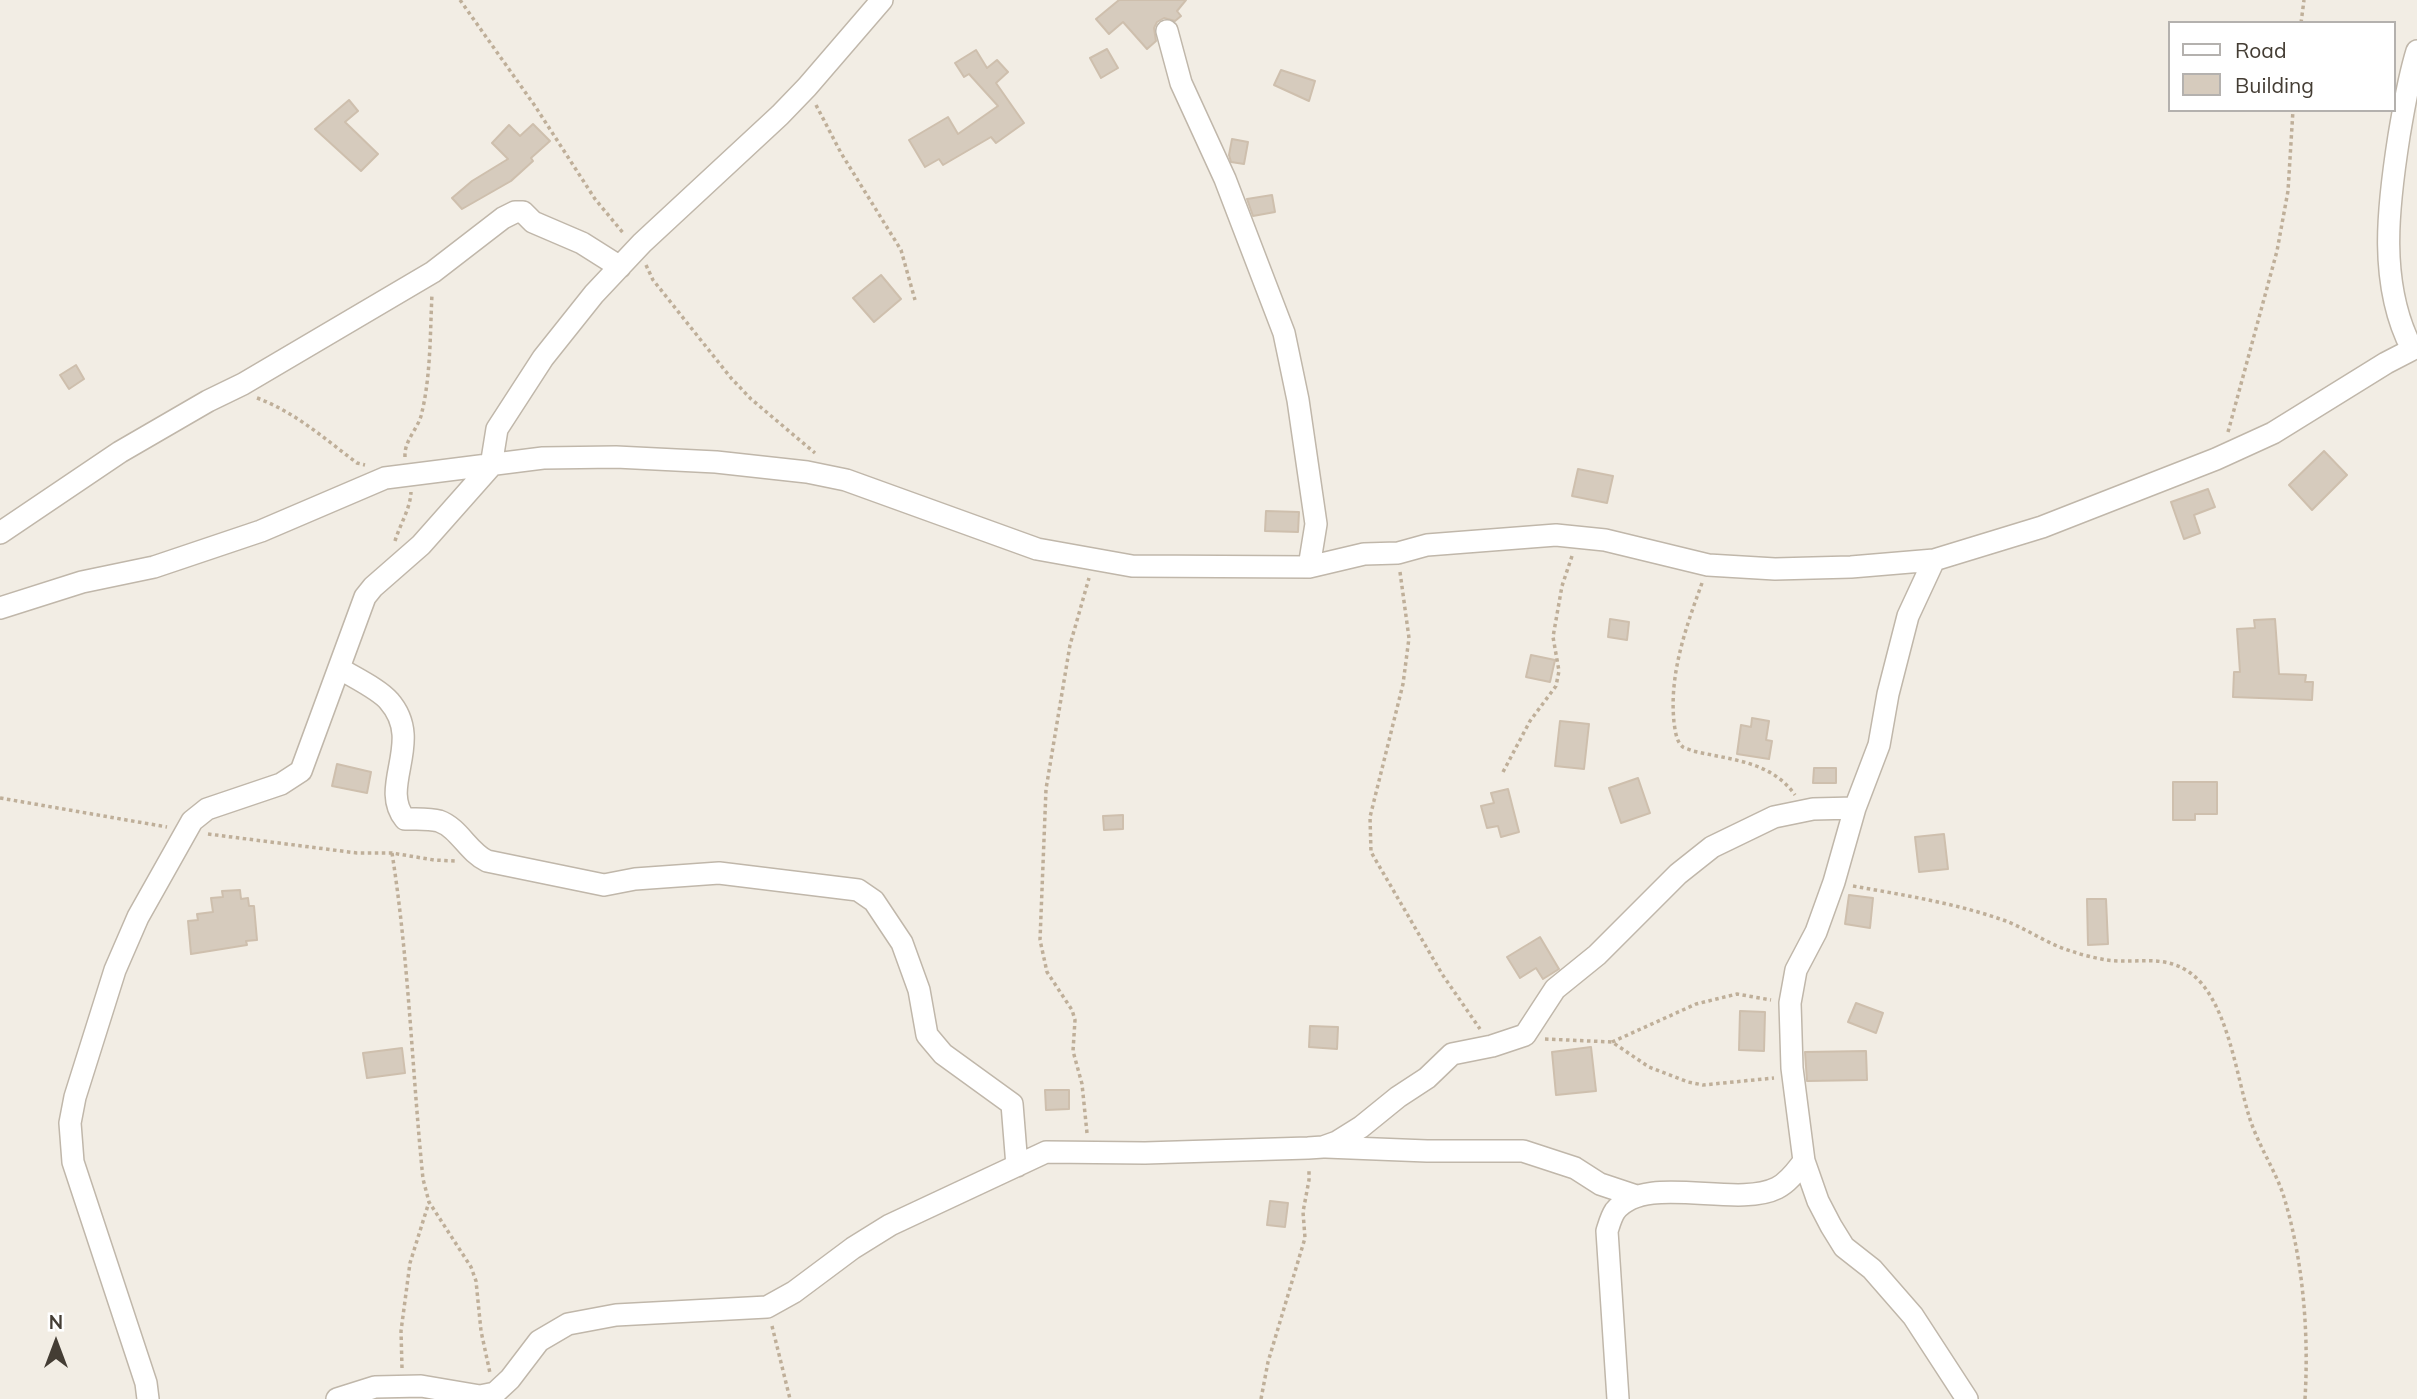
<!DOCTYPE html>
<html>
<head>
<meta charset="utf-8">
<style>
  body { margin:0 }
  #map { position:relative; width:2417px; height:1399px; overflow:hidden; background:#f2ede4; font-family:Mulish,sans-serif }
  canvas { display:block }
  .legend { position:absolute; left:2168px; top:21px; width:228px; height:91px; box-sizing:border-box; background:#fff; border:2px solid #b4b1ae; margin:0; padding:9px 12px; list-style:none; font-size:21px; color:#443d34 }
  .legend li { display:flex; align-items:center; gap:14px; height:35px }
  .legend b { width:35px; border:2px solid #b4b1ae }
  .north { position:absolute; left:21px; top:1308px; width:70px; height:70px; -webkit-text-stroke:5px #fff; paint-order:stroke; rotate:0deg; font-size:19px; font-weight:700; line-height:28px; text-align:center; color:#443d34 }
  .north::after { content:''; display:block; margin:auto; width:24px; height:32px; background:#443d34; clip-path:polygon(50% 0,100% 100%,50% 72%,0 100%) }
</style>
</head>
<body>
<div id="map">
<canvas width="2417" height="1399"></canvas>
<ul class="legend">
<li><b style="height:9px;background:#fff"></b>Road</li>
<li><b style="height:19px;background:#d6cbbd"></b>Building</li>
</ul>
<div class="north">N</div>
</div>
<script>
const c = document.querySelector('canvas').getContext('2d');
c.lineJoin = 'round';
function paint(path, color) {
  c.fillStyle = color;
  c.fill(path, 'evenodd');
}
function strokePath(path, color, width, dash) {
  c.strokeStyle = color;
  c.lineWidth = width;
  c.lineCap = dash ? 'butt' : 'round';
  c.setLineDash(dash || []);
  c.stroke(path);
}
const building = new Path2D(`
  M1119 0H1186L1177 11 1181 16 1175 21 1164 18 1157 22 1154 28 1156 41 1147 49 1123 22 1109 34 1096 19Z
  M1107 49 1118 68 1101 78 1090 58Z
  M976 50 987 68 997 60 1008 72 996 83 1024 123 996 143 991 137 943 165 939 159 925 167 909 140 948 117 958 134 998 106 969 74 964 77 955 63Z
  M1281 70 1315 81 1309 101 1274 85Z
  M349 100 358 111 345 122 378 154 361 171 315 129Z
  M533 124 550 141 531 158 533 161 511 181 462 209 452 198 472 181 508 159 492 143 509 125 520 136Z
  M1232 139 1248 142 1244 164 1231 162 1229 155Z
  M1272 195 1275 212 1253 216 1247 199Z
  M881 275 901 299 874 322 853 298Z
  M76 365 84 379 69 389 60 375Z
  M2324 451 2347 475 2312 510 2289 485Z
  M1578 469 1613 476 1607 503 1572 496Z
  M2208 489 2215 507 2194 515 2200 533 2184 539 2171 502Z
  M1266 511 1299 512 1298 532 1265 531Z
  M1610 619 1629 622 1627 640 1608 637Z
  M2275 619 2279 674 2306 675 2305 682H2313L2312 700 2233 697 2234 672H2240L2237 629 2255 628 2254 620Z
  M1531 655 1555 660 1550 682 1526 677Z
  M1752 718 1769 721 1766 740 1772 741 1769 759 1737 754 1741 725 1751 727Z
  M1560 721 1589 724 1584 769 1555 766Z
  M337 764 371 772 367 793 332 786Z
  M1814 768H1836V783H1813Z
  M1638 778 1650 813 1621 823 1609 788Z
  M2173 782H2217V814H2195V820H2173Z
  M1508 789 1519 832 1501 837 1498 826 1487 828 1481 806 1494 803 1491 793Z
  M1123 815V829L1104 830 1103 816Z
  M1944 834 1948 869 1919 872 1915 837Z
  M240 890 241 899 248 898 249 906H254L257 940 246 941 247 945 191 954 188 921 198 920 197 914 213 912 211 898 223 897 222 891Z
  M1849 895 1873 898 1870 928 1845 924Z
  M2087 899H2106L2108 944 2088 945Z
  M1540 937 1559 969 1543 979 1536 968 1520 978 1507 957Z
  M1856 1003 1883 1013 1876 1033 1848 1022Z
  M1740 1011 1765 1012 1764 1051 1739 1050Z
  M1310 1026 1338 1027 1337 1049 1309 1047Z
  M1591 1047 1596 1091 1556 1095 1552 1052Z
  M402 1048 405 1073 367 1078 363 1053Z
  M1866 1051 1867 1080 1807 1081 1805 1052Z
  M1045 1090H1069V1109L1046 1110Z
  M1270 1201 1288 1203 1285 1227 1267 1225Z`);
const path = new Path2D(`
  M460 0 535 106 595 199 624 234
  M2301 23 2304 0
  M816 105 841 153 901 250 915 300
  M646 265 653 280 731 378 751 399 815 453
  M257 398C295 412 325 439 357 463L365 465
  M2228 432 2277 251 2288 191 2293 110
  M405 457C404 441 417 430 421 416 431 377 430 333 432 294
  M395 541C400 524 410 510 411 492
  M1400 572 1409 638 1403 684 1370 817 1371 852 1442 974 1480 1029
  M1702 583C1686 627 1669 674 1674 722 1675 729 1676 742 1683 747 1684 748 1691 750 1693 751 1731 760 1771 761 1795 795
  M1503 772 1530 721 1556 686 1559 671 1553 637 1562 586 1572 556
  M0 798 167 827
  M208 834 357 853H392L434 860 455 861
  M392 853C409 961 412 1071 423 1179L429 1202 471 1267 476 1281 481 1331 490 1373
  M1853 886C1903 895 1955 903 2003 920 2026 928 2047 944 2071 951 2082 955 2095 958 2107 960 2136 964 2163 954 2189 972 2227 998 2236 1074 2249 1116 2257 1143 2274 1168 2283 1194 2303 1258 2309 1332 2305 1399
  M1545 1039 1612 1042 1649 1067 1688 1082 1703 1085 1774 1078
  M1612 1042 1696 1004 1737 994 1771 1000
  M1087 1133 1082 1084 1073 1051 1075 1020 1072 1010 1047 972 1040 940 1046 789 1070 645 1089 578
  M772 1326 790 1399
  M402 1368 401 1331 410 1263 429 1202
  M1261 1399 1268 1362 1305 1238 1303 1212 1309 1180V1168`);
const minor = new Path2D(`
  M1167 31 1181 83 1225 179 1284 333 1298 400 1316 524 1309 567
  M2412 349C2378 284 2388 206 2399 136 2404 107 2408 80 2417 51
  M0 533 120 452 208 401 243 384 433 272 503 218 515 212H523L533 222 582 243 620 267
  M1934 560 1908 616 1888 694 1879 745 1855 808 1834 882 1816 932 1796 970 1790 1003 1792 1068 1804 1161 1818 1201 1831 1226 1844 1247 1872 1269 1913 1316 1967 1399
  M0 608 82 582 154 567 261 531 385 478 543 458 616 457 716 462 807 472 846 480 1037 549 1132 566 1309 567 1364 554 1398 553 1427 545 1556 535 1605 540 1708 565 1775 569 1851 567 1934 560 2042 527 2216 459 2273 433 2386 363 2417 347
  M339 668C353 677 379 689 389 701 425 742 378 786 405 819 416 819 429 818 439 821 459 828 468 852 487 861L604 885 635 879 719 873 858 890 874 901 902 943 919 990 927 1035 943 1054 1012 1104 1017 1166
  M1326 1147 1427 1151H1523L1575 1168 1600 1184 1636 1196
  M148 1399 146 1383 73 1162 70 1123 75 1097 115 970 138 917 192 821 207 809 281 784 301 771 365 597 373 587 421 545 491 466 497 429 543 358 594 294 642 243 780 115 807 87 882 0
  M337 1399 375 1387 421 1386 480 1396 495 1393 510 1379 539 1341 568 1324 616 1315 767 1307 794 1292 853 1248 890 1225 1046 1152 1145 1153 1308 1148 1323 1147 1337 1142 1361 1127 1398 1097 1427 1078 1452 1054 1492 1046 1525 1035 1555 989 1597 955 1678 874 1712 847 1774 817 1813 809 1855 808
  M1618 1399 1607 1231C1609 1225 1611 1217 1615 1211 1645 1172 1735 1209 1777 1188 1789 1182 1797 1170 1804 1161`);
paint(building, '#d6cbbd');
strokePath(building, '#cebfad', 2);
strokePath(minor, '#c0b7aa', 24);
strokePath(path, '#bfaf99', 3.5, [3.5, 3.5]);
strokePath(minor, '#fff', 21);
</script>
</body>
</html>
